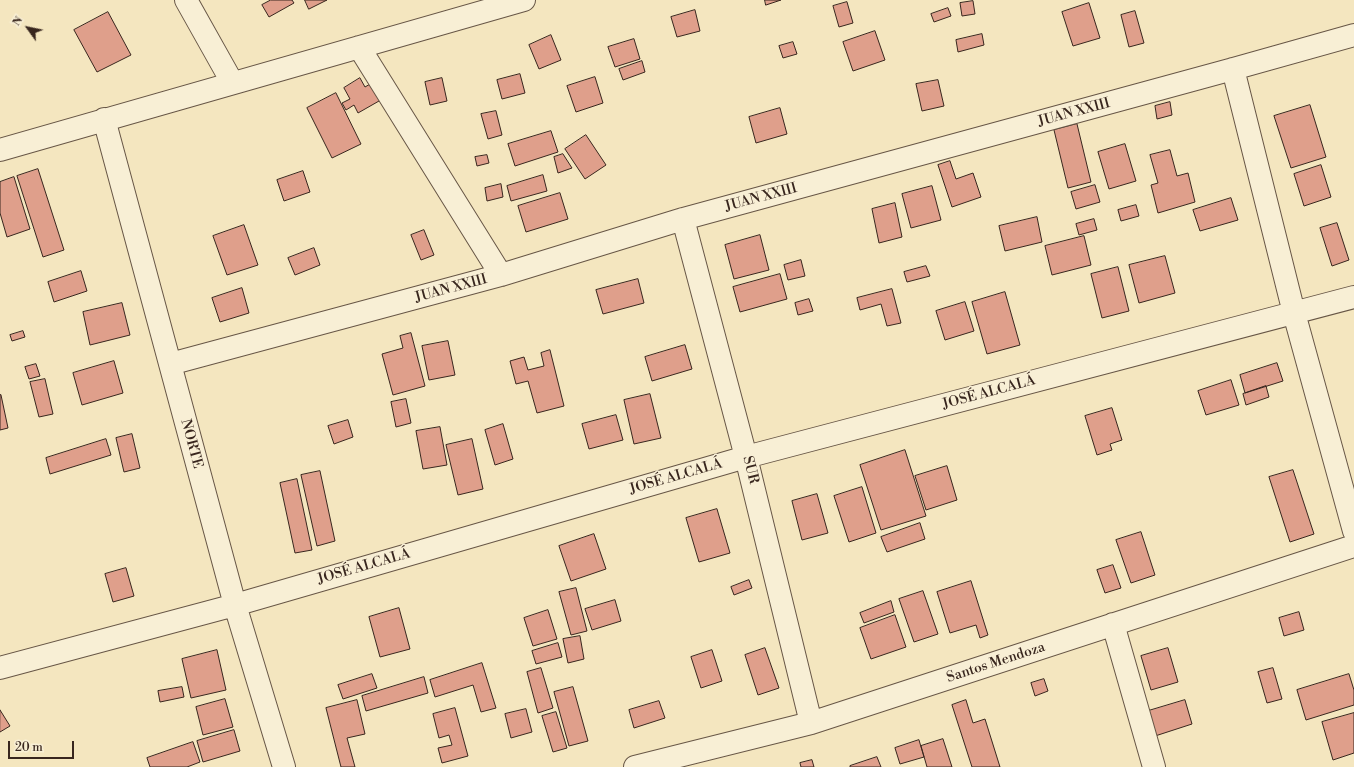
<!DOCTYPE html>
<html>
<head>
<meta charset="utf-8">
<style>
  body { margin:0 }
  #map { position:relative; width:1354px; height:767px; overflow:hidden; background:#f4e6bf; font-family:"Libre Bodoni",serif }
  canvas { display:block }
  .north { position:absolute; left:8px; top:8px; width:40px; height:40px; -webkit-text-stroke:3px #f8efd5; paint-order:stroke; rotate:303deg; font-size:11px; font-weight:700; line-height:16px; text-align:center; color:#38261e }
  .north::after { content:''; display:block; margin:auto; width:14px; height:18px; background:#38261e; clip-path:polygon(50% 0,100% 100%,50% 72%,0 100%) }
  .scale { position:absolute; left:8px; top:741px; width:66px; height:18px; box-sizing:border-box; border:2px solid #38261e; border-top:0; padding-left:5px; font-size:12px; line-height:14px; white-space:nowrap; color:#38261e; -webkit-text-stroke:3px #f8efd5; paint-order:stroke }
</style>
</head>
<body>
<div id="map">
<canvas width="1354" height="767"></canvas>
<div class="north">N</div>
<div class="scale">20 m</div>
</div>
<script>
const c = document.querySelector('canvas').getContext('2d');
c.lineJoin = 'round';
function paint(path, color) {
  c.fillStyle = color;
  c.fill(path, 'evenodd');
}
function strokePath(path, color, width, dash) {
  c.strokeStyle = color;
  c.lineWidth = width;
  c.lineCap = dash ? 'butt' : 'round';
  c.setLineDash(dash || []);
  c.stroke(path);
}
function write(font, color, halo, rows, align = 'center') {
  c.font = font + ' "Libre Bodoni",serif';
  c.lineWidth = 3;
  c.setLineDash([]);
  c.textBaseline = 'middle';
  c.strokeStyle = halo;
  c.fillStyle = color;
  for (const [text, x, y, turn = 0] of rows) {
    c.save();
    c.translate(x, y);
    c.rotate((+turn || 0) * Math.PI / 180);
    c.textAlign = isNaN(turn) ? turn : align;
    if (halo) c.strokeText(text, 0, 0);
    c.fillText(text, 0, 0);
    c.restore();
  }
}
const building = new Path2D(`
  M271 0H292L294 3 269 17 262 5Z
  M305 0H327L309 9Z
  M765 0H781L766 5Z
  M973 1 975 14 962 16 960 3Z
  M847 2 853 23 839 27 833 6Z
  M1089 3 1100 38 1073 46 1062 12Z
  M948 8 951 16 934 22 931 14Z
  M695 10 700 31 677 37 671 17Z
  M1135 11 1144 43 1129 47 1121 15Z
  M108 12 131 55 97 72 74 30Z
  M875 31 885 60 853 71 843 42Z
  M982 34 984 45 958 52 956 40Z
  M551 35 561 60 539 69 529 45Z
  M634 39 640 59 615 67 608 47Z
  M793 42 797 54 783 58 779 46Z
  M642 61 645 72 623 80 619 69Z
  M520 74 525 93 502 99 497 80Z
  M595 77 603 103 576 112 567 86Z
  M360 78 365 87 377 80 386 97 358 113 354 105 346 110 342 103 350 99 344 88Z
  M442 78 447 101 430 105 425 82Z
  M938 80 944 106 922 111 916 84Z
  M336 93 361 144 332 158 307 108Z
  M1170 102 1172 115 1157 119 1155 106Z
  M1310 105 1326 157 1291 168 1274 116Z
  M780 108 787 134 756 143 749 117Z
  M496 111 502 135 488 139 481 114Z
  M1077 124 1091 182 1068 188 1054 130Z
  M551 131 558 152 515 166 508 144Z
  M586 135 606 165 585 179 565 149Z
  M1125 144 1136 181 1109 189 1098 152Z
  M1170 150 1177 176 1188 173 1195 202 1158 213 1151 185 1158 183 1150 155Z
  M563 154 572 168 558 173 554 157Z
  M487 155 489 163 477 166 475 157Z
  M950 161 956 179 973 173 981 197 952 207 938 165Z
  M1321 165 1331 197 1304 206 1294 174Z
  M38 169 64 250 43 257 17 176Z
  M303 171 310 192 284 201 277 180Z
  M543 175 547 191 511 201 507 186Z
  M14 177 30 229 7 237 0 213V182Z
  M501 184 503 197 487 201 485 188Z
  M1095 185 1100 202 1076 209 1071 192Z
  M932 186 941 220 911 228 902 194Z
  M560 193 568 219 526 232 518 206Z
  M1231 198 1238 220 1200 231 1193 210Z
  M895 203 902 237 879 243 872 209Z
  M1136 205 1139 216 1121 221 1118 210Z
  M1037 217 1042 242 1005 251 999 226Z
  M1094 219 1097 230 1079 235 1076 224Z
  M1337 223 1349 260 1332 266 1320 228Z
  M244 225 258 265 227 275 213 236Z
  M424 230 434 255 421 260 411 235Z
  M760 235 769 270 734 279 725 245Z
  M1084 236 1091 265 1052 275 1045 246Z
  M314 248 320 265 295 275 288 258Z
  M1165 256 1175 293 1139 303 1129 265Z
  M801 260 805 276 788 280 784 265Z
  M926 266 930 276 907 282 904 272Z
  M1118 267 1129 311 1102 318 1091 274Z
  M81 271 87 291 54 302 48 282Z
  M780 274 787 299 740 312 733 287Z
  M638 279 644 303 603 314 596 290Z
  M242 288 249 313 220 322 212 298Z
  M892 289 901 323 887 326 881 304 860 310 857 298Z
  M1005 292 1020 345 987 354 972 302Z
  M809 299 813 311 798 315 795 303Z
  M965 302 974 331 945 340 936 311Z
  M122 303 130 335 90 345 83 312Z
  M23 331 25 337 12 341 10 335Z
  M411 333 425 386 393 395 382 354 403 348 400 336Z
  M448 341 455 375 429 380 422 346Z
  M685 345 692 369 652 381 645 357Z
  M550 350 564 406 537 413 528 381 516 384 510 361 524 357 528 370 544 366 541 353Z
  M114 361 123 393 82 405 73 373Z
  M1277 363 1283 381 1245 393 1240 375Z
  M36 364 40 376 29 379 25 367Z
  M45 379 53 414 39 417 30 382Z
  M1231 380 1239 405 1206 415 1198 391Z
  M1266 386 1269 397 1246 405 1243 394Z
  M650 394 661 438 634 444 624 400Z
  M1 395 8 428 0 430V395Z
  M406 399 411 423 396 427 391 402Z
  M1112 408 1122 440 1110 444 1112 450 1097 455 1085 416Z
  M616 415 623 440 589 449 582 424Z
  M348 420 353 437 334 444 328 426Z
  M503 424 513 459 495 465 485 430Z
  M440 427 447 465 423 469 416 431Z
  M132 434 140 468 124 472 116 438Z
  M106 439 111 455 50 474 46 458Z
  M472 439 483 489 458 495 446 445Z
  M905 450 926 516 881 530 860 465Z
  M947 466 957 500 926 510 915 476Z
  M1293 470 1314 534 1290 542 1269 477Z
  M320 471 335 541 317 546 301 475Z
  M297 479 312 550 295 553 280 483Z
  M862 487 876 533 849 542 834 496Z
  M817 494 828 533 802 540 792 501Z
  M717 509 730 553 699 562 686 518Z
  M920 523 925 539 887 552 881 537Z
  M1141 532 1155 575 1131 583 1116 540Z
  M594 534 606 569 571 581 559 546Z
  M1113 565 1121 588 1105 593 1097 570Z
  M126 568 134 596 113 602 105 574Z
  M749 580 752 588 734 595 731 587Z
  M971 581 988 635 980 638 976 625 950 633 937 592Z
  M576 588 587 631 571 635 559 592Z
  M923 591 938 634 914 642 899 599Z
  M615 600 621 621 592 630 585 609Z
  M891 601 894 612 864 623 860 613Z
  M399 608 410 649 380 657 369 617Z
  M548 610 557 639 533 646 524 618Z
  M1299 612 1304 630 1284 636 1279 618Z
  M895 615 906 647 871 659 860 628Z
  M580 636 584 659 568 663 563 639Z
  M558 643 562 657 536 664 532 651Z
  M765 648 779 688 758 695 745 655Z
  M1168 648 1178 682 1151 690 1141 656Z
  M217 650 226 690 191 698 182 659Z
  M712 650 722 681 701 688 691 657Z
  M482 663 496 708 481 712 473 685 435 697 430 680Z
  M541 668 553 708 538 713 527 672Z
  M1273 668 1282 699 1267 703 1258 672Z
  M372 674 377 688 343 699 338 685Z
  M1349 674 1354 690V705L1306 720 1297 690Z
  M424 677 428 693 366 711 362 696Z
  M1044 679 1048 691 1035 696 1031 683Z
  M182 687 184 697 160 702 158 691Z
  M573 687 588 741 569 746 554 692Z
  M225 699 233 727 203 735 196 707Z
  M357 700 365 734 347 738 355 767H341L326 708Z
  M966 700 973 723 985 719 1000 767H972L952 705Z
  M1185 700 1192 724 1152 737 1145 712Z
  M659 701 665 718 634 728 629 710Z
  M455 708 468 756 442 763 438 748 452 745 449 735 439 738 433 714Z
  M526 709 532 732 511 738 505 714Z
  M0 710 10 726 0 732Z
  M556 712 567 748 553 752 542 716Z
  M1354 713V753L1333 760 1322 722Z
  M234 730 240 751 203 762 197 741Z
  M943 739 952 767H927L921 746Z
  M919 740 924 757 900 764 895 748Z
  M193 742 200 762 187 767H150L147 758Z
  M877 757 881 767H850V766Z
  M812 760 814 767H801L800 763Z`);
const minor = new Path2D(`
  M186 0 232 82
  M359 47 501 275
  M1233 69 1294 313 1354 531
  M104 119 235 605 284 767
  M0 150 524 0
  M683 219 746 457 811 723
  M170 364 501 275 683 219 1233 69 1354 35
  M1113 624 1154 767
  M0 668 235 605 746 457 1354 297
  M635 767 811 723 1354 546`);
const streetNames = [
  ["JUAN XXIII",1074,113,-15],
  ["JUAN XXIII",761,198,-15],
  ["JUAN XXIII",451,289,-15],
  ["JOSÉ ALCALÁ",989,393,-15],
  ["NORTE",191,444,75],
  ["SUR",750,470,76],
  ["JOSÉ ALCALÁ",676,477,-16],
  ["JOSÉ ALCALÁ",364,567,-16],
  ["Santos Mendoza",996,663,-18]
];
paint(building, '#df9f8b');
strokePath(building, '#38261e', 1);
strokePath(minor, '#675646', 24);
strokePath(minor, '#f8efd5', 22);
write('14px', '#38261e', '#f8efd5', streetNames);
</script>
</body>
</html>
